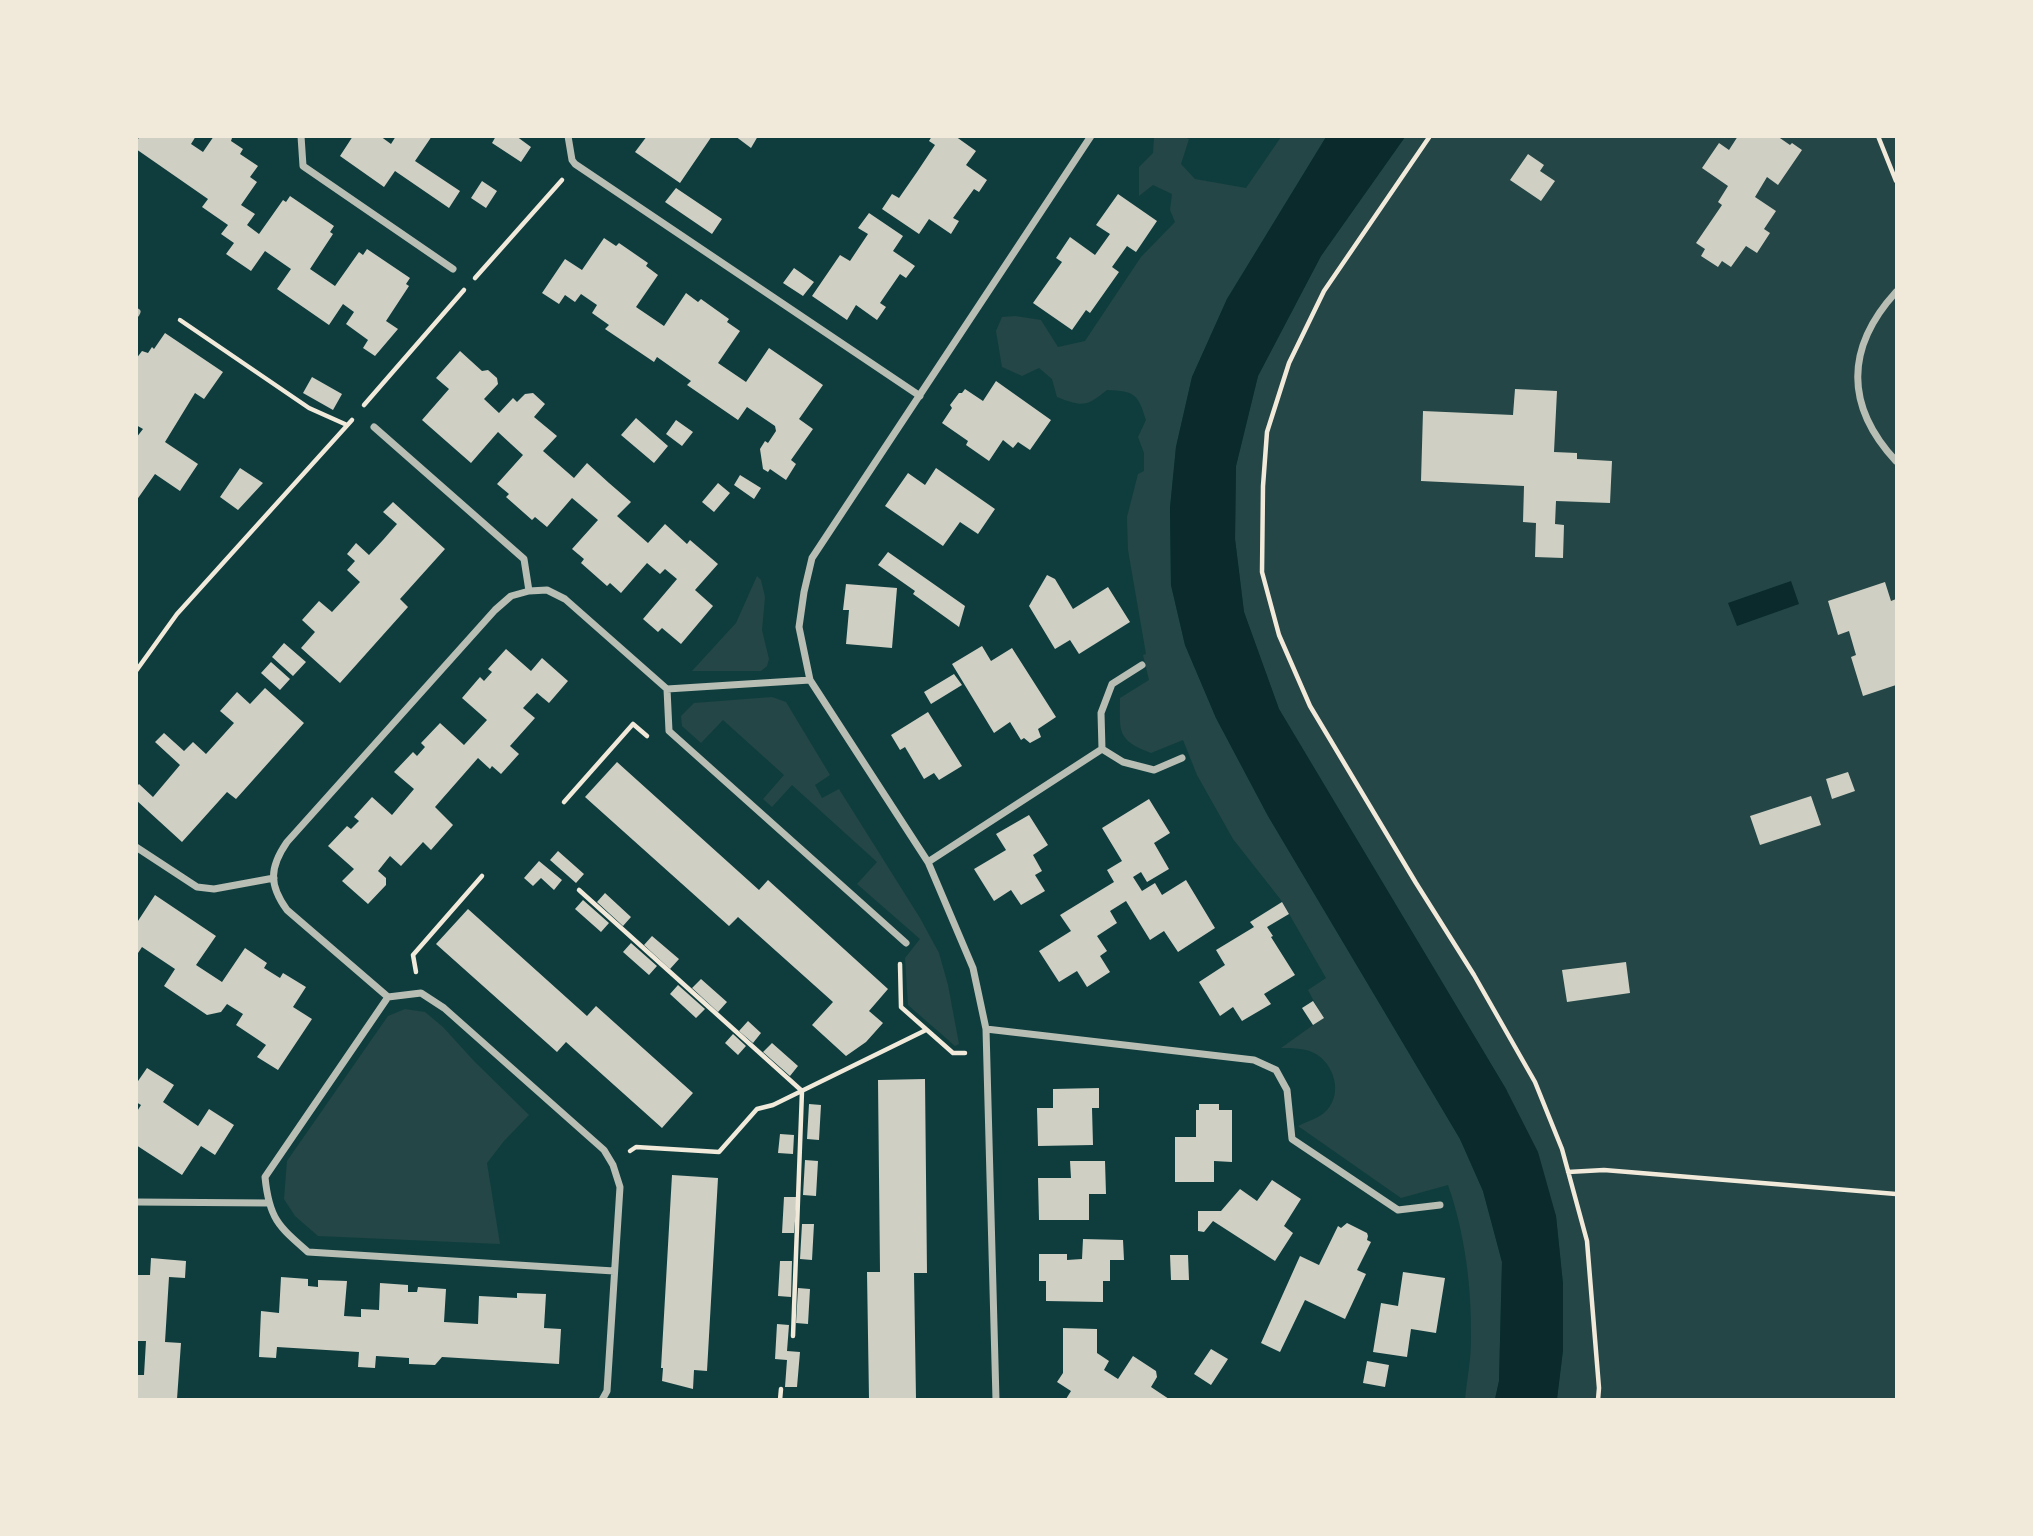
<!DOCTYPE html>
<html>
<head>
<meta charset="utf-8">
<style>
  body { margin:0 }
  #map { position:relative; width:2033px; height:1536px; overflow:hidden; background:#0f3d3e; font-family:"Archivo Narrow",sans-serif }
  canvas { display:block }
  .frame { position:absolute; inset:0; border:138px solid #f1e9da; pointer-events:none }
</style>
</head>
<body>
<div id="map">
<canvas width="2033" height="1536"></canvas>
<div class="frame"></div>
</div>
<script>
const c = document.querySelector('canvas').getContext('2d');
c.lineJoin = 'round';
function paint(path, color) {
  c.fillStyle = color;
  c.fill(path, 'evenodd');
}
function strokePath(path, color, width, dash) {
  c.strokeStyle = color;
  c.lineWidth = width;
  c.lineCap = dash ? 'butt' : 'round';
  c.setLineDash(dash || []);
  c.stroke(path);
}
const green = new Path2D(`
  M1154 137H1184L1189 139 1181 164 1195 179 1246 188 1281 137H1326L1227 299 1192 377 1176 447 1170 508 1171 585 1185 645 1216 718 1268 816 1460 1139 1483 1191 1502 1262 1499 1381 1495 1399H1465C1467 1380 1471 1360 1471 1340 1472 1289 1465 1233 1448 1185L1401 1198 1298 1126C1308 1121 1320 1118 1327 1110 1343 1093 1334 1063 1314 1053 1304 1048 1292 1048 1281 1048L1323 1018 1308 990 1326 978 1281 900 1233 839 1197 775 1183 740 1151 753C1116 740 1120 731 1120 698L1149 680 1143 655 1146 654 1128 550 1127 517 1138 474 1144 471V453L1138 437 1146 420C1138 394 1135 391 1107 390 1086 407 1083 407 1057 397L1052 379 1039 368 1022 376 1002 367 996 331 1002 317 1015 316 1041 320 1058 347 1085 341 1141 257 1175 222 1170 210 1172 194 1153 185 1139 196V167L1153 153Z
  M1405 137H1896V1399H1557L1563 1350V1284L1556 1216 1506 1089 1279 709 1244 612 1235 539 1236 466 1258 376 1321 256Z
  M757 576 761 580 765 597 762 630 769 659 767 666 761 671H692L736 623Z
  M772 697 786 702 830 775 815 785 822 798 839 789 920 918 939 953 948 985 959 1044 955 1046 908 1005 905 958 920 939 857 884 877 862 792 785 772 807 763 799 784 775 723 720 701 743 682 726 681 716 694 703Z
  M405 1009 425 1012 443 1027 474 1061 529 1115 504 1141 487 1163 500 1244 318 1236 295 1216 284 1199 287 1161 388 1016Z`);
const water = new Path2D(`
  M1326 137H1405L1321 256 1258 376 1236 466 1235 539 1244 612 1279 709 1506 1089 1538 1152 1556 1216 1563 1284V1350L1557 1399H1495L1499 1381 1502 1262 1483 1191 1460 1139 1268 816 1216 718 1185 645 1171 585 1170 508 1176 447 1192 377 1227 299Z
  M1791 581 1799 604 1737 626 1728 603Z`);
const building = new Path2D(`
  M140 136H196L191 144 203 152 214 136H230L232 138 231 141 243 149 240 154 258 166 250 177 257 182 241 205 255 214 247 225 259 234 283 200 286 202 290 196 334 226 330 232 333 234 310 269 335 286 359 252 363 255 367 249 410 278 406 284 409 286 386 321 398 329 375 356 363 348 368 340 346 324 354 312 343 304 329 325 277 289 291 269 265 251 251 271 226 254 234 243 221 234 228 225 202 207 208 199 136 149V142Z
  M353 136H380L391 144 396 136H432L415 161 460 191 449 208 395 171 384 187 340 156Z
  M496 136H516L531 147 521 162 492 143Z
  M647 136H712L680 183 635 152Z
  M735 136H758L751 148Z
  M932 136H955L976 151 966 165 987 180 979 192 974 189 953 218 959 221 951 234 929 219 919 234 882 209 892 194 899 198 917 172 935 145 929 141Z
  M1738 136H1777L1790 145 1792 143 1802 150 1778 185 1767 177 1755 197 1776 211 1764 229 1770 233 1757 253 1746 246 1731 267 1722 261 1718 267 1701 256 1705 249 1696 243 1722 205 1718 202 1728 186 1702 168 1719 143 1729 150Z
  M1528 154 1544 165 1540 171 1555 181 1541 201 1510 180Z
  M482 181 497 191 486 208 471 198Z
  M676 188 722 219 712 234 665 202Z
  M1118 194 1157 221 1136 252 1127 246 1112 267 1119 272 1090 313 1086 310 1072 330 1033 303 1062 262 1056 258 1070 237 1095 255 1110 234 1096 225Z
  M869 213 903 236 893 251 915 266 906 278 900 274 880 303 886 307 877 320 856 305 847 320 812 296 840 255 850 261 868 234 858 228Z
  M604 238 616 246 619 243 648 263 646 266 658 275 636 307 664 326 686 293 698 302 701 299 729 319 727 322 740 331 718 363 746 382 769 348 823 385 799 419 813 429 791 460 796 464 786 480 770 469 768 472 763 469 760 449 765 441 768 443 776 431 775 426 747 407 738 420 687 385 691 381 657 357 654 362 605 329 609 325 592 313 597 305 581 294 575 302 565 295 559 304 542 293 565 259 582 270Z
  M794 268 814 282 803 296 783 283Z
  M165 333 223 372 204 399 195 393 165 442 198 464 180 491 155 474 136 501V438L143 429 136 425V359L142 351 148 353 152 347 154 349Z
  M460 351 482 371 488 370 497 378 498 384 484 399 499 413 513 398 517 402 525 394 533 393 545 404 534 417 557 436 543 451 574 478 587 463 609 483 631 502 617 516 648 543 665 524 687 544 690 540 718 564 695 590 713 606 681 644 662 628 658 632 643 619 677 579 665 569 660 574 647 563 621 593 610 583 607 586 581 563 584 559 572 549 598 520 572 498 547 527 535 517 532 520 506 497 509 494 497 484 523 455 511 444 498 432 471 463 422 420 449 389 436 378Z
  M312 377 342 394 333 410 303 393Z
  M996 381 1051 420 1030 450 1018 442 1013 448 1003 440 989 461 966 445 968 441 942 423 952 408 950 405 959 393H962L965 389 983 401Z
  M1515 389 1557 391 1554 452 1577 453V459L1612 461 1610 503 1556 501 1555 524 1564 525 1563 558 1535 557 1536 523 1523 522 1524 486 1421 481 1423 411 1513 415Z
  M636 418 668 446 654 463 621 435Z
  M676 420 693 432 682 446 666 434Z
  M240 468 263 483 238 510 220 497Z
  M936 468 995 509 978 534 960 522 943 546 885 506 908 473 925 485Z
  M740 475 761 488 754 499 734 485Z
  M718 483 730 493 714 512 702 502Z
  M393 502 445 549 400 599 408 607 340 683 301 648 315 632 302 620 319 601 332 612 360 582 347 570 355 561 347 554 356 543 369 555 383 540 397 524 383 512Z
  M888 552 965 606 959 627 913 594 915 591 878 565Z
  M1047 575 1055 579 1073 609 1108 587 1130 622 1079 654 1070 640 1055 649 1029 606Z
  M1885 582 1891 601 1896 599V685L1863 696 1851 657 1856 655 1849 631 1838 635 1828 601Z
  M846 584 897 588 892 648 846 644 849 610H843Z
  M284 643 306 662 293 676 272 657Z
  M982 646 991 661 1012 648 1056 717 1038 729 1041 737 1030 743 1024 738 1021 740 1010 722 994 733 952 664Z
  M506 649 531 671 542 658 568 681 549 703 537 693 523 708 535 718 510 746 519 754 501 774 492 766 490 769 478 758 435 807 453 825 431 850 423 842 401 866 390 856 378 871 386 878V885L368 904 342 881 354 869 328 846 347 826 351 829 359 821 354 817 372 797 392 815 414 789 394 772 413 752 417 756 425 747 421 743 440 723 464 745 487 720 462 698 480 677 484 681 492 672 488 669Z
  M271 662 290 679 280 690 261 673Z
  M954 674 962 685 931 704 924 692Z
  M265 688 304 723 236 799 227 792 182 842 136 800V787L139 784 153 797 180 765 155 742 164 733 184 751 193 742 206 754 234 723 220 711 237 692 250 704Z
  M928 712 962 766 939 780 934 773 924 779 905 747 900 750 891 735Z
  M617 762 759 890 768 880 888 989 869 1011 883 1023 866 1042 846 1056 812 1025 833 1002 738 917 729 926 585 797Z
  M1848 772 1855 791 1832 799 1826 779Z
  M1811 796 1821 825 1760 845 1750 816Z
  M1149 799 1170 833 1154 843 1169 869 1147 882 1141 872 1133 877 1142 891 1155 883 1162 895 1186 880 1215 928 1178 952 1164 931 1150 940 1126 901 1110 911 1117 923 1097 936 1107 951 1100 956 1110 972 1087 987 1077 971 1059 982 1039 951 1071 931 1060 915 1114 882 1107 870 1122 861 1102 828Z
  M1029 815 1048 845 1033 855 1042 871 1035 875 1045 891 1021 905 1011 890 994 901 974 869 1006 850 996 834Z
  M558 851 584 874 576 883 550 860Z
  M539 861 562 880 554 890 541 878 533 886 524 878Z
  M605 893 631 917 623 926 597 902Z
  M155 895 216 936 196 965 222 982 245 948 267 963 264 968 280 978 283 973 306 987 293 1007 312 1019 278 1070 257 1057 266 1045 236 1025 243 1014 227 1004 221 1012 207 1015 164 986 175 969 142 947 136 956V924Z
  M583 900 609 923 601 932 575 909Z
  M1282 902 1289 914 1267 927 1273 936 1271 937 1295 975 1264 994 1271 1004 1242 1021 1233 1007 1220 1016 1199 982 1225 965 1216 950 1254 927 1250 922Z
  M468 909 587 1016 596 1006 693 1093 662 1128 566 1042 557 1052 436 944Z
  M652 936 679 959 670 969 644 945Z
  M631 943 657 966 649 975 623 952Z
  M1626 962 1630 993 1567 1002 1562 970Z
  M701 979 727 1002 718 1012 692 988Z
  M678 985 705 1009 696 1018 670 994Z
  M1313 1001 1324 1018 1313 1025 1302 1008Z
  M748 1021 761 1033 753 1043 739 1031Z
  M733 1034 746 1046 738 1055 725 1043Z
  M772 1043 798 1066 790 1076 763 1052Z
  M147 1068 174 1085 163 1102 198 1126 209 1109 234 1125 215 1155 201 1146 182 1175 136 1145V1113L141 1105 136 1102V1084Z
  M925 1079 927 1273H914L916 1399H869L867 1272H880L878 1080Z
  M1099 1088V1108H1092L1093 1145 1038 1146 1037 1108H1053V1089Z
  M809 1104 821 1105 819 1140 807 1139Z
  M1199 1104H1219V1110H1232V1162L1214 1161V1182H1175V1137H1196V1110H1199Z
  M780 1134 794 1135 793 1154 778 1153Z
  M805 1160 818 1161 816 1196 803 1195Z
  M1070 1161H1105L1106 1194H1089V1220H1039L1038 1178H1071Z
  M672 1175 718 1178 707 1371 694 1370 693 1389 662 1381 663 1368H661Z
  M1272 1180 1301 1199 1284 1226 1293 1233 1275 1261 1213 1221 1204 1232 1198 1231V1211H1221L1240 1189 1257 1201Z
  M784 1197H797L794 1233H782Z
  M1347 1223 1367 1233 1368 1236 1367 1240 1371 1242 1357 1270 1366 1274 1345 1319 1305 1300 1280 1352 1261 1343 1300 1256 1319 1265 1338 1226 1341 1228Z
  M802 1224H814L812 1260 800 1259Z
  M1083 1239 1123 1240 1124 1260H1110V1281H1103V1302L1046 1301V1281H1039V1254H1067V1260L1082 1259Z
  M1170 1255H1188L1189 1280H1171Z
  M151 1258 186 1261 185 1278 169 1277 165 1342 181 1343 177 1399H136V1375H144L146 1341H136V1275H150Z
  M780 1261H792L791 1297 778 1296Z
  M1403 1272 1445 1278 1436 1333 1411 1329 1407 1357 1373 1352 1381 1303 1398 1306Z
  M281 1277 308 1279V1286L318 1287V1280L347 1281 344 1316 361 1317V1309L379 1310 380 1283 408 1285V1292H417L418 1287 446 1289 444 1322 478 1324 479 1296 517 1298V1293L546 1294 544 1328 561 1329 559 1364 442 1357 435 1365 409 1364V1358L376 1356 375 1368 358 1367 359 1352 277 1347 276 1358 259 1357 261 1311 279 1313Z
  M798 1288 810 1289 808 1324 796 1323Z
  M777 1324 789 1325 787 1351 800 1352 797 1387H785L787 1360 775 1359Z
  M1063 1328 1097 1329V1353L1109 1361 1104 1370 1118 1379 1133 1356 1156 1371 1157 1377 1151 1387 1169 1399H1066L1071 1391 1057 1382 1063 1373Z
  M1211 1349 1228 1359 1211 1385 1194 1374Z
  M1367 1361 1389 1365 1385 1387 1363 1383Z`);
const path = new Path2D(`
  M1430 136 1324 291 1289 363 1267 432 1263 486 1262 572 1279 635 1310 706 1416 883 1474 975 1535 1082 1562 1149 1587 1241 1599 1388 1598 1400
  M1878 136 1896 181
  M475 278 562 180
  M180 320 309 408 347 425
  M364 405 464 290
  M136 671 177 614 352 420
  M564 802 633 724 647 736
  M579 890 802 1091 793 1336
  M900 964 901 1007 953 1053H965
  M416 972 413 955 482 876
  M630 1151 636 1147 719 1152 757 1109 773 1105 926 1030
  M1568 1172 1604 1170 1896 1194
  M780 1400 781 1389`);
const minor = new Path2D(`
  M301 136 303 166 453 269
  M568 136 572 160 575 164 920 396
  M1896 292C1845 348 1845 406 1896 461
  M136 314 137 312
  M374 427 524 559 529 591 547 590 565 599 667 689 810 680
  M529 591 511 596 495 610 287 842C269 868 269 885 287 910L388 997 421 993 444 1008 604 1150 613 1165 620 1187 607 1391 602 1400
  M667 689 669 731 906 943
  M1102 749 1101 713 1112 684 1142 665
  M1102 749 1123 762 1154 770 1182 758
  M136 847 197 887 214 889 274 878
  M928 862 1102 749
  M388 997 265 1177C269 1218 278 1226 308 1252L614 1271
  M986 1029 1254 1060 1276 1070 1287 1090 1292 1139 1398 1210 1440 1205
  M136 1202 268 1203
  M996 1400 986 1029 973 968 928 862 810 680 799 627 804 592 812 558 1091 136`);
paint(green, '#244646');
paint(water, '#0a2a2b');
paint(building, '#cfcfc3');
strokePath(path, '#f1e9da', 4.5);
strokePath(minor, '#b8beb3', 7);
</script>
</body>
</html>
